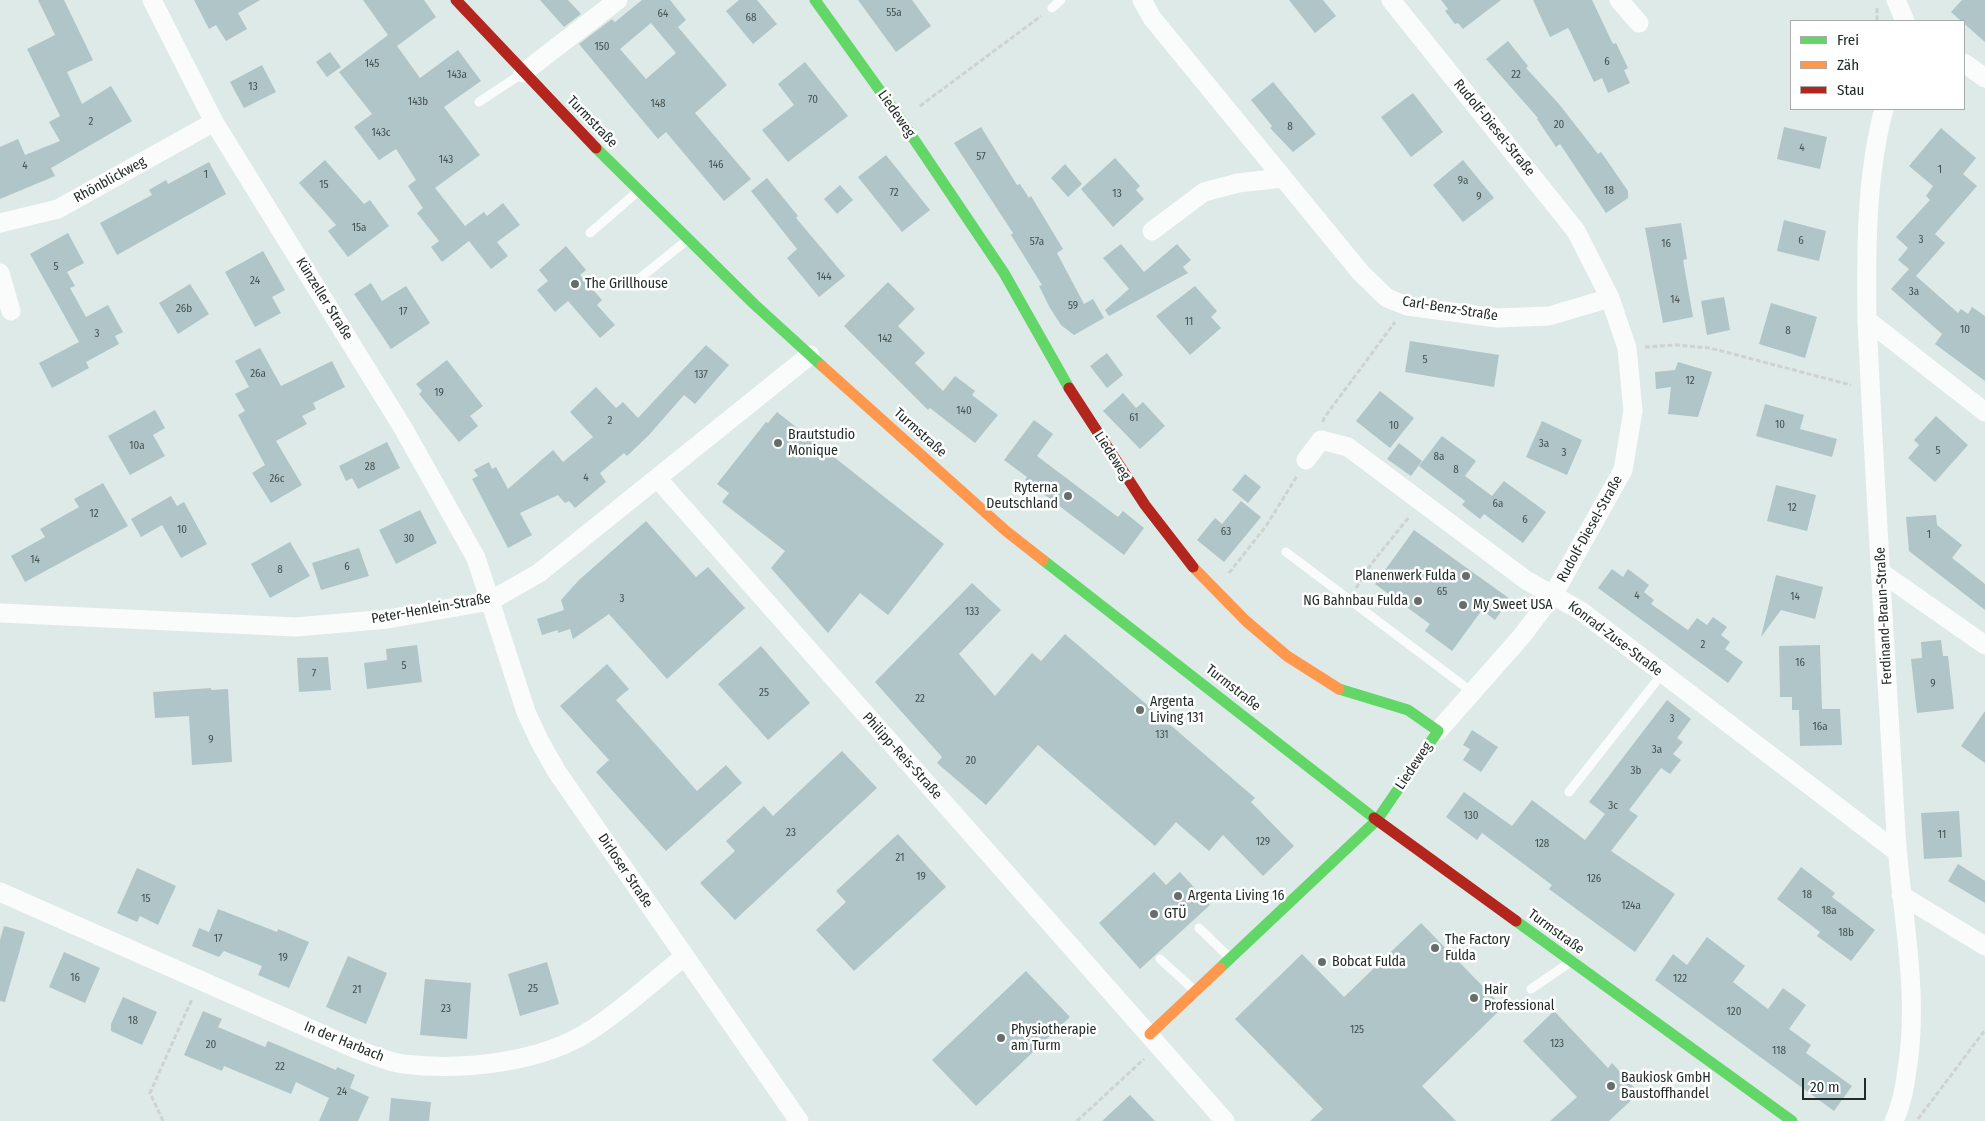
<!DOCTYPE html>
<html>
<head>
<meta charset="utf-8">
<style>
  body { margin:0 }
  #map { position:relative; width:1985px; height:1121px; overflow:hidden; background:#deeae7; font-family:"Fira Sans Condensed",sans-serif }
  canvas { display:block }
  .legend { position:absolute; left:1790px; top:20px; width:175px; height:90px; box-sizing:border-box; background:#fff; border:1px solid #a7aba9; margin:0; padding:6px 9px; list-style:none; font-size:15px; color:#222c29 }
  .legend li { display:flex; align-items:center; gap:10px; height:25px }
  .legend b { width:25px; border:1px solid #a7aba9 }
  .scale { position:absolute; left:1802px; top:1078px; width:64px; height:22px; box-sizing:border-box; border:2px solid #222c29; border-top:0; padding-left:6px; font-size:15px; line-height:18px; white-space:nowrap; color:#222c29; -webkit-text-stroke:4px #fff; paint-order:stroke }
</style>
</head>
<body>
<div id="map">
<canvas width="1985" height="1121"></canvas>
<ul class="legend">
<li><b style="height:6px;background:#63d668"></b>Frei</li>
<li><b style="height:6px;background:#ff974d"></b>Zäh</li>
<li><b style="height:6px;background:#b3261e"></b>Stau</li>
</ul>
<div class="scale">20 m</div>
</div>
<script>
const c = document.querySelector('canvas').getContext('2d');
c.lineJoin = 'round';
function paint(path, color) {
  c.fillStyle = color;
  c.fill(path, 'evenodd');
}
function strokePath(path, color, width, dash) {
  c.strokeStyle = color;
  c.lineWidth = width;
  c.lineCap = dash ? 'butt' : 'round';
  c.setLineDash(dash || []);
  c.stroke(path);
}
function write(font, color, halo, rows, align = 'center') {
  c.font = font + ' "Fira Sans Condensed",sans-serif';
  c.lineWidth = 5;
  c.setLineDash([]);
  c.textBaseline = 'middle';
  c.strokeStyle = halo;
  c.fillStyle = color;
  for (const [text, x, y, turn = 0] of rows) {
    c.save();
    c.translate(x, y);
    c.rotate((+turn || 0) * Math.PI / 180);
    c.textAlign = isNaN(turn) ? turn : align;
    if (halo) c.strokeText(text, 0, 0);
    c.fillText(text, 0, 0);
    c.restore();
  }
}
const building = new Path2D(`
  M38 0H64L93 60 67 72 82 104 111 86 132 121 51 168 55 176 0 199V147L18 139 25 155 60 141 49 122 60 116 27 49 55 35Z
  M194 0H260L238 13 247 29 226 41 216 25 209 29Z
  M363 0H424L436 17 397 46 420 78 458 50 481 81 444 107 480 155 435 188 465 226 484 212 487 216 503 203 520 225 497 242 508 256 491 269 469 241 442 262 431 247 439 241 417 213 423 208 408 186 416 180 396 149 379 160 354 127 372 114 339 72 388 35Z
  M540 0H568L581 14 564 27Z
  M642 0H670L686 20 678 27 727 85 695 113 751 179 724 201 666 132 658 139 579 44 612 19 615 22ZM651 23 676 53 646 79 620 49Z
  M739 0H757L777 24 753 44 726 11Z
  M858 0H912L931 26 896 52Z
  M1289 0H1323L1336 16 1315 33Z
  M1441 0H1501L1463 29 1458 23 1455 24 1445 11 1448 9Z
  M1533 0H1592L1613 44 1616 43 1628 68 1624 70 1630 83 1608 93 1602 78 1594 82 1570 31 1568 28 1550 37Z
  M1962 0H1985V42L1951 12Z
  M1508 41 1528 66 1526 68 1559 104 1598 154 1601 152 1628 191V198L1606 213 1560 144 1556 147 1537 119 1538 118 1486 59Z
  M330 52 341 67 327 77 316 62Z
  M805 62 848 116 788 162 762 130 794 105 778 84Z
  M262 65 276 92 244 108 230 82Z
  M1273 82 1316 134 1293 152 1270 128 1272 126 1251 100Z
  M1413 93 1443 132 1411 157 1381 117Z
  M981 127 1017 185 1020 184 1029 198 1031 196 1063 249 1057 253 1084 304 1093 299 1104 318 1074 335 1061 325 1050 308 1039 286 1042 285 1011 235 1013 233 954 143Z
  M1784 127 1827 137 1820 169 1777 159Z
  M1941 128 1976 158 1963 174 1977 186 1935 234 1945 243 1916 276 1958 313 1961 309 1968 314 1972 307 1985 316V381L1935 344 1942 334 1891 289 1909 269 1898 260 1908 248 1896 237 1930 200 1926 196 1933 186 1909 166Z
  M886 155 930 210 902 232 858 177Z
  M1115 158 1140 186 1136 190 1144 199 1113 227 1081 189Z
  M325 160 364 204 370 200 389 226 348 257 328 231 336 225 299 183Z
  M1463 160 1494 198 1463 222 1433 185Z
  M209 162 226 194 117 255 100 223 152 195 149 190 166 180 168 184Z
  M1065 164 1082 184 1068 197 1051 178Z
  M767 178 798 216 796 218 845 276 819 297 787 258 797 249 751 191Z
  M840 185 853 200 837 214 824 199Z
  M1784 220 1826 231 1819 261 1777 251Z
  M1681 223 1687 259 1683 260 1693 317 1663 323 1645 228Z
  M68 233 84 263 67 272 75 286 70 288 86 317 108 305 123 332 115 336 119 344 86 362 89 368 52 388 39 363 79 342 30 254Z
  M1121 244 1144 272 1177 244 1191 260 1183 267 1188 273 1109 316 1105 310 1129 289 1103 258Z
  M566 246 586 270 580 275 602 300 597 305 615 325 600 338 568 301 555 312 537 290 548 281 539 270Z
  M263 251 285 290 272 297 281 313 255 327 225 272Z
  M888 282 915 309 898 326 925 353 915 363 943 391 955 376 975 391 972 395 998 415 975 443 930 408 928 410 844 326Z
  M371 283 382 301 406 286 430 323 391 349 354 294Z
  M190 284 209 314 178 334 159 303Z
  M1195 286 1217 311 1211 317 1221 328 1190 355 1156 316Z
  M1724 297 1730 330 1707 335 1701 301Z
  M1771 303 1817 317 1805 358 1759 344Z
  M1410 341 1499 355 1494 387 1405 372Z
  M706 345 729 365 695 404 684 395 649 435 627 456 624 453 600 473 606 482 575 508 569 501 565 503 558 495 520 513 532 535 508 548 472 479 478 476 474 470 489 462 492 469 496 467 508 489 553 450 563 462 593 437 570 412 596 387 616 408 623 402 638 418Z
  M260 348 281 386 332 361 345 387 313 403 316 409 302 416 307 424 276 441 302 485 271 503 252 473 265 465 238 415 245 411 235 394 249 387 235 361Z
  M1107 353 1123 375 1107 388 1090 366Z
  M447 360 483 406 470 416 478 426 459 442 419 394 422 391 416 384Z
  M1678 362 1712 372 1698 417 1668 414 1671 387 1656 389 1655 372 1675 370Z
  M1380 391 1414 418 1390 448 1356 421Z
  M1123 393 1136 408 1143 402 1165 426 1140 449 1103 411Z
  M1765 404 1804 415 1800 429 1837 439 1832 457 1756 436Z
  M155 410 165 428 153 435 165 456 130 475 108 436Z
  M777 412 944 544 888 615 860 593 828 633 771 568 785 551 722 502 729 493 717 484 766 422 768 423Z
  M1936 416 1968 445 1935 482 1908 458 1919 445 1914 440Z
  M1034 420 1053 434 1037 456 1118 517 1123 511 1144 528 1124 555 1025 480 1027 477 1004 460Z
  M1542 421 1582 440 1567 475 1526 457Z
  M1442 436 1476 461 1465 476 1492 496 1504 481 1546 512 1523 543 1484 514 1480 519 1462 505 1465 501 1419 466Z
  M387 442 400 468 358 489 352 478 346 481 339 466Z
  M1399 443 1422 461 1411 476 1387 459Z
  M1245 474 1261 487 1248 503 1232 490Z
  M103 483 128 526 25 582 11 556 45 537 40 529 79 507 74 499Z
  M1776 485 1816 495 1807 531 1767 521Z
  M171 496 177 506 184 502 207 544 181 558 162 525 141 537 131 519Z
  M1241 501 1261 517 1224 562 1197 540 1215 518 1222 524Z
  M420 510 437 543 396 564 379 530Z
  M1936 515 1937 525 1962 545 1952 558 1985 584V610L1909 551 1906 517Z
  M646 521 696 577 708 567 745 608 667 679 609 614 573 639 570 629 558 633V630L542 635 537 619 564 610 561 600 579 580Z
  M1414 530 1510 599 1495 620 1482 610 1452 651 1425 631 1430 624 1375 584Z
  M290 542 310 576 270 598 251 564Z
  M359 548 369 576 321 590 312 563Z
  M1612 569 1623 577 1628 569 1649 585 1644 592 1654 600 1651 604 1688 630 1697 618 1707 625 1713 617 1727 627 1721 635 1730 642 1725 649 1743 662 1728 683 1598 588Z
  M1776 575 1823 587 1815 619 1781 610 1761 637Z
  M972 583 1001 610 959 654 995 696 1032 653 1041 661 1065 634 1255 798 1251 802 1294 846 1263 876 1223 835 1209 851 1176 822 1155 846 1038 745 986 805 937 763 942 757 875 682Z
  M1941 640 1943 656H1948L1954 709 1917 713 1911 659 1922 658 1921 642Z
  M417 645 422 682 367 689 364 663 387 660 386 649Z
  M1820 645 1822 709H1840L1842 745 1800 746 1799 710H1792V697H1780L1779 646Z
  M761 646 810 703 768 740 718 684Z
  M328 657 331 690 299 692 297 658Z
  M607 664 629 689 616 700 697 791 726 765 742 783 666 851 596 772 609 760 560 706Z
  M211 688V690L228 689 232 762 192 765 189 716 155 718 153 692Z
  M1667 700 1691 719 1677 738 1683 742 1673 754 1681 760 1670 774 1661 768 1629 810 1638 816 1611 851 1675 894 1635 952 1549 889 1552 885 1482 833 1477 840 1446 817 1464 792 1512 826 1532 800 1585 840 1605 814 1589 802Z
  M1985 711V763L1961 746Z
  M1472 730 1498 747 1481 772 1463 760 1470 749 1463 745Z
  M842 751 877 788 735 920 700 883 735 851 726 841 764 806 773 816Z
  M1959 811 1962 857 1924 859 1921 813Z
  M898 834 946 887 854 971 816 930 846 902 836 891Z
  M1958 864 1985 881V903L1948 881Z
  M1801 867 1835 893 1832 897 1875 930 1851 961 1817 936 1820 932 1777 899Z
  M137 868 176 886 158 925 140 916 137 922 117 913Z
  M1154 872 1166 885 1180 872 1210 905 1140 969 1099 923Z
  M218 909 277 932 278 929 309 942 289 988 258 975 262 966 224 951 219 957 192 946 199 928 209 932Z
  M1421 923 1503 1007 1422 1086 1456 1121H1310L1323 1109 1235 1019 1302 954 1344 997Z
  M4 926 25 932 5 1002 0 1001V940Z
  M1707 937 1745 966 1733 982 1768 1009 1783 988 1806 1005 1789 1029 1811 1045 1806 1053 1852 1086 1834 1111 1655 980 1673 954 1687 965Z
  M64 952 100 968 85 1003 49 987Z
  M348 956 387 973 366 1024 326 1007Z
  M547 962 559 1004 520 1016 508 974Z
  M1026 971 1070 1017 976 1106 932 1060Z
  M425 979 471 983 467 1039 420 1035Z
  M123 997 157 1012 142 1045 111 1031V1024Z
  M203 1011 222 1019 218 1027 265 1047 268 1041 336 1070 337 1067 355 1075 350 1088 369 1097 358 1121H319L329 1098 296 1082 291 1094 224 1066 222 1071 184 1055Z
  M1554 1011 1608 1068 1612 1063 1639 1093 1609 1121H1550L1577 1097 1523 1041Z
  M1130 1095 1155 1121H1102Z
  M391 1098 431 1102 429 1121H389Z`);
const path = new Path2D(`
  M1877 8V21
  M920 106 1041 16
  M1645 347 1676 345 1710 348 1851 385
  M1323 422 1324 418 1395 322
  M1229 573 1266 526 1297 476
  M1356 588 1372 563 1409 517
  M1918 1119 1985 1030
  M163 1121 150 1093 192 999
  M1077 1121 1144 1059`);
const lane = new Path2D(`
  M1052 8 1061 0
  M479 102 523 73
  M590 233 636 193
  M635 282 686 241
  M1286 552 1472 692
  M1569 792 1662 674
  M1199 928 1228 956
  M1160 959 1193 989
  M1531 989 1569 963`);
const street = new Path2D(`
  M152 0 214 122 403 428 476 558 526 712 540 742 557 772 799 1121
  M1142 0 1152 18 1361 273 1387 298 1407 306 1497 318 1549 316 1610 298
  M1391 0 1576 231 1610 298 1627 348 1633 411 1623 470 1553 595 1521 637 1438 731
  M1619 0 1639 23
  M1896 0 1905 21
  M1964 63 1985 78
  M523 73 618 0
  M1884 109C1866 176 1866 250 1867 320 1875 491 1886 662 1896 833 1901 913 1920 991 1907 1070 1905 1087 1901 1106 1894 1121
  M0 223 58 209 214 122
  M1152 231 1204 192 1238 183 1283 178
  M0 273 11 311
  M1867 320 1985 412
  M1306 460 1321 440 1348 447 1526 580 1581 611 1897 852
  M657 478 1225 1121
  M1882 573 1985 645
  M0 613 296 627 388 619 490 601 539 573 810 355
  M0 892 356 1049C371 1054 388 1062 403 1064 461 1071 542 1063 591 1030 624 1009 653 981 684 957
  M1901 895 1985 946`);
const fast = new Path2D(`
  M815 0 901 120 1004 273 1069 388
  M596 148 754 304 822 366
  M1043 560 1374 818
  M1516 921 1792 1121
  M1220 968 1377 820 1438 731 1408 710 1339 689`);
const slow = new Path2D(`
  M822 366 1006 531 1043 560
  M1193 567 1246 621 1287 656 1339 689
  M1150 1034 1220 968`);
const jam = new Path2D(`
  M456 0 596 148
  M1069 388 1145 505 1193 567
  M1374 818 1516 921`);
const markers = [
  [575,284,5,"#646e6c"],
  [778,443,5,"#646e6c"],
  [1068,496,5,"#646e6c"],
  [1466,576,5,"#646e6c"],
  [1418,601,5,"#646e6c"],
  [1463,605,5,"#646e6c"],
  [1140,710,5,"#646e6c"],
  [1178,896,5,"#646e6c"],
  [1154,914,5,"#646e6c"],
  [1435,948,5,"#646e6c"],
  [1322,962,5,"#646e6c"],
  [1474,998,5,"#646e6c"],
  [1001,1038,5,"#646e6c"],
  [1611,1086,5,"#646e6c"]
];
const numberNames = [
  ["55a",894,13],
  ["64",663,14],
  ["68",751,18],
  ["150",602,47],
  ["6",1607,62],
  ["145",372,64],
  ["143a",457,75],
  ["22",1516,75],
  ["13",253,87],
  ["70",813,100],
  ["143b",418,102],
  ["148",658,104],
  ["2",91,122],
  ["20",1559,125],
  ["8",1290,127],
  ["143c",381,133],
  ["4",1802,148],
  ["57",981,157],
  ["143",446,160],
  ["146",716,165],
  ["4",25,166],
  ["1",1940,170],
  ["1",206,175],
  ["9a",1463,181],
  ["15",324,185],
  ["18",1609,191],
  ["72",894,193],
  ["13",1117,194],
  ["9",1479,197],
  ["15a",359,228],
  ["3",1921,240],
  ["6",1801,241],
  ["57a",1037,242],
  ["16",1666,244],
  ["5",56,267],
  ["144",824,277],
  ["24",255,281],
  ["3a",1914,292],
  ["14",1675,300],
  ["59",1073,306],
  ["26b",184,309],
  ["17",403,312],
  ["11",1189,322],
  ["10",1965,330],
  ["8",1788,331],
  ["3",97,334],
  ["142",885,339],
  ["5",1425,360],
  ["26a",258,374],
  ["137",701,375],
  ["12",1690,381],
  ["19",439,393],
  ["140",964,411],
  ["61",1134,418],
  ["2",610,421],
  ["10",1780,425],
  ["10",1394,426],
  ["3a",1544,444],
  ["10a",137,446],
  ["5",1938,451],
  ["3",1564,453],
  ["8a",1439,457],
  ["28",370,467],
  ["8",1456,470],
  ["4",586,478],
  ["26c",277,479],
  ["6a",1498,504],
  ["12",1792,508],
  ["12",94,514],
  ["6",1525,520],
  ["10",182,530],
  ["63",1226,532],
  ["1",1929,535],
  ["30",409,539],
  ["14",35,560],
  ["6",347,567],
  ["8",280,570],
  ["65",1442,592],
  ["4",1637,596],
  ["14",1795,597],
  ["3",622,599],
  ["133",972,612],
  ["2",1703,645],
  ["16",1800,663],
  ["5",404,666],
  ["7",314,674],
  ["9",1933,684],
  ["25",764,693],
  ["22",920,699],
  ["3",1672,719],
  ["16a",1820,727],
  ["131",1162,735],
  ["9",211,740],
  ["3a",1657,750],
  ["20",971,761],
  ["3b",1636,771],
  ["3c",1613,806],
  ["130",1471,816],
  ["23",791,833],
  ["11",1942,835],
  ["129",1263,842],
  ["128",1542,844],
  ["21",900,858],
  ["19",921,877],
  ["126",1594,879],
  ["18",1807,895],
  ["15",146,899],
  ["124a",1631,906],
  ["18a",1829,911],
  ["18b",1846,933],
  ["17",218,939],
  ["19",283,958],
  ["16",75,978],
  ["122",1680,979],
  ["25",533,989],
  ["21",357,990],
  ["23",446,1009],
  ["120",1734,1012],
  ["18",133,1021],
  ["125",1357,1030],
  ["123",1557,1044],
  ["20",211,1045],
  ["118",1779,1051],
  ["22",280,1067],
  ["24",342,1092]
];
const streetNames = [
  ["Liedeweg",896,114,55],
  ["Turmstraße",592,122,46],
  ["Rudolf-Diesel-Straße",1494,128,51],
  ["Rhönblickweg",110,180,-29],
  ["Künzeller Straße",324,299,58],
  ["Carl-Benz-Straße",1450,309,9],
  ["Turmstraße",920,433,42],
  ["Liedeweg",1112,456,57],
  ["Rudolf-Diesel-Straße",1590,529,-61],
  ["Peter-Henlein-Straße",431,609,-10],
  ["Ferdinand-Braun-Straße",1884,616,-93],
  ["Konrad-Zuse-Straße",1615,639,37],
  ["Turmstraße",1233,688,38],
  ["Philipp-Reis-Straße",902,756,48],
  ["Liedeweg",1414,766,-56],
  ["Dirloser Straße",625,871,56],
  ["Turmstraße",1556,932,36],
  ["In der Harbach",344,1042,22]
];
const poiNames = [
  ["The Grillhouse",585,284],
  ["Brautstudio",788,435],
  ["Monique",788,451],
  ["Ryterna",1058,488,"right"],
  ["Deutschland",1058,504,"right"],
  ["Planenwerk Fulda",1456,576,"right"],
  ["NG Bahnbau Fulda",1408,601,"right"],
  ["My Sweet USA",1473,605],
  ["Argenta",1150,702],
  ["Living 131",1150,718],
  ["Argenta Living 16",1188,896],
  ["GTÜ",1164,914],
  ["The Factory",1445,940],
  ["Fulda",1445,956],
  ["Bobcat Fulda",1332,962],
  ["Hair",1484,990],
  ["Professional",1484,1006],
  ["Physiotherapie",1011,1030],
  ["am Turm",1011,1046],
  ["Baukiosk GmbH",1621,1078],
  ["Baustoffhandel",1621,1094]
];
paint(building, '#afc5c7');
strokePath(path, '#ced2d1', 3, [5, 2.5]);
strokePath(lane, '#fafcfb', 9);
strokePath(street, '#fafcfb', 19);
strokePath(fast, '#63d668', 11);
strokePath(slow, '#ff974d', 11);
strokePath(jam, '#b3261e', 11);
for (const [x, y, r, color] of markers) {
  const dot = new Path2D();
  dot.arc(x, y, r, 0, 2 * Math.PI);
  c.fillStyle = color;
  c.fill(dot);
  strokePath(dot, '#fff', 2);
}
write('11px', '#455250', null, numberNames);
write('14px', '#222c29', '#fff', streetNames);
write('14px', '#222c29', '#fff', poiNames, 'left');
</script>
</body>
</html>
